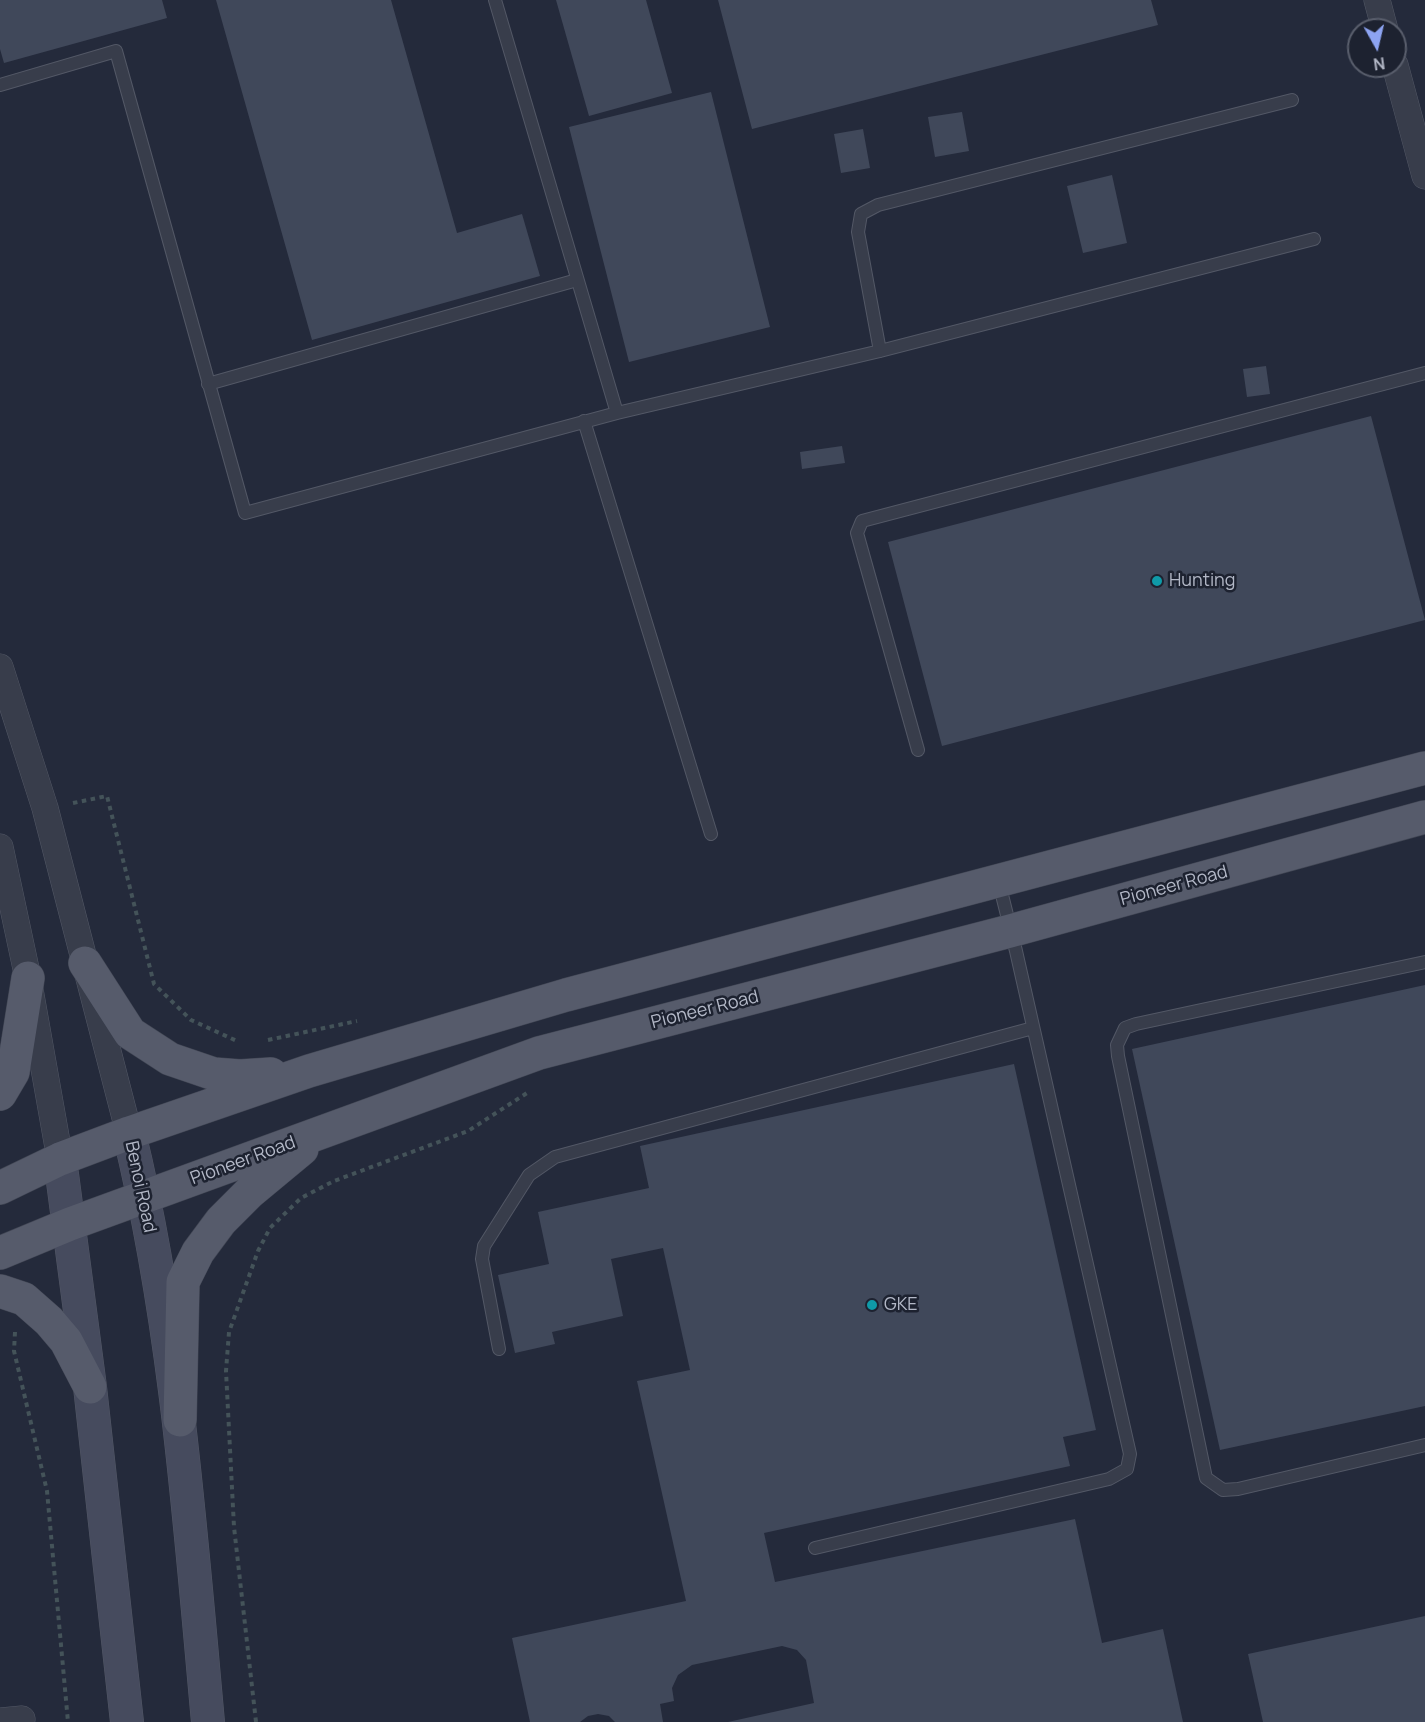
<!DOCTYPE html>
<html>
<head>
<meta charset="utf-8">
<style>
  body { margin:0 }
  #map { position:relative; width:1425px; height:1722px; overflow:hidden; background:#242a3b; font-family:Manrope,sans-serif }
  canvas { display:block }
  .north { position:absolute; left:1347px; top:18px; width:60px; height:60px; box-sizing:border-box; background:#1d2230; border:2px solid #595e6c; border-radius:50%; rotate:172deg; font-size:16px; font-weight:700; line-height:24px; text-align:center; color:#b3b8c7 }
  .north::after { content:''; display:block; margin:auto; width:21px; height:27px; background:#8da4f2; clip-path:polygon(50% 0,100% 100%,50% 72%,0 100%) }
</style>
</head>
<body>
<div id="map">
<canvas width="1425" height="1722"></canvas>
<div class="north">N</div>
</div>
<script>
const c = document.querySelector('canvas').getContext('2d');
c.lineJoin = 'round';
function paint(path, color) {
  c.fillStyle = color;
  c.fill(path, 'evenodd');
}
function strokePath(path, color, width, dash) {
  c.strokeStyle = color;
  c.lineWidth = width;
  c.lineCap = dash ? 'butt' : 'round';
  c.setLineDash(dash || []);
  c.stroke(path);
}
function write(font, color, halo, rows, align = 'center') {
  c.font = font + ' Manrope,sans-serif';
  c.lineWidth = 5;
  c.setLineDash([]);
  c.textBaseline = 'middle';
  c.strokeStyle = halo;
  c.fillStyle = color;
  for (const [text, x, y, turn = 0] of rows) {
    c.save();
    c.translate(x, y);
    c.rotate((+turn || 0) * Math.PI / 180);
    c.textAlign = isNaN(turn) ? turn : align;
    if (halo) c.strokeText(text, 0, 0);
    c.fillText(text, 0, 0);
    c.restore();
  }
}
const building = new Path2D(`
  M0 0H162L167 18 4 63 0 49Z
  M216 0H391L457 233 522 214 540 276 312 340Z
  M556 0H646L672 93 589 116Z
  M718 0H1151L1158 25 752 129Z
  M711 92 770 327 629 362 569 127Z
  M962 112 969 151 935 157 928 117Z
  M863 129 870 168 841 173 834 134Z
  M1112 175 1127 243 1083 253 1067 186Z
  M1266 366 1270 394 1247 397 1243 369Z
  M1371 416 1425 620 942 746 888 542Z
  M842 446 845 463 802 469 800 452Z
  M1425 985V1406L1220 1450 1132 1049Z
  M1014 1064 1096 1430 1063 1437 1070 1466 764 1533 775 1582 1075 1519 1102 1643 1163 1629 1183 1722H728L814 1703 806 1660 797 1650 782 1646 692 1665 678 1675 672 1688 674 1701 660 1704 663 1722H615L609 1716 598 1714 588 1716 580 1722H530L512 1638 686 1601 637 1381 690 1370 663 1248 611 1259 623 1316 552 1332 555 1344 515 1353 498 1275 549 1264 538 1212 649 1188 640 1146Z
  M1425 1616V1722H1263L1248 1654Z`);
const path = new Path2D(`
  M73 803 107 796 154 984 191 1020 237 1041
  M268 1040 357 1021
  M15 1332 14 1351 47 1491 68 1722
  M256 1722 234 1527 226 1371 229 1332 258 1251 270 1228 301 1198 334 1181 468 1131 527 1093`);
const lane = new Path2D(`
  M495 0 617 413
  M0 85 116 51 245 513 617 413 880 351 1314 239
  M880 351 858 232 861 214 878 205 1292 100
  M208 384 577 280
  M584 421 711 834
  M918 750 857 533 862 521 1425 373
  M1425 962 1136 1024 1125 1028 1117 1045 1118 1056 1206 1478 1223 1490 1238 1489 1425 1445
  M499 1349 482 1259 484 1246 529 1175 555 1157 1033 1028
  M815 1548 1109 1479 1127 1469 1130 1454 1016 951 999 883`);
const street = new Path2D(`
  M1377 0 1385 30
  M1395 65 1425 176
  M0 667 45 808 129 1133
  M0 847 28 978 60 1159
  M0 1721 22 1719`);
const secondary = new Path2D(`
  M129 1133C176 1326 190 1525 208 1722
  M60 1159 90 1387 127 1722`);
const primary = new Path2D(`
  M85 963 130 1033 170 1059 214 1074 240 1076 271 1074
  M0 1094 13 1072 28 978
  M0 1188 60 1159 129 1133 309 1071 566 995 1425 768
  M0 1253 70 1224 539 1053 1010 931 1425 817
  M0 1291 24 1299 49 1321 66 1341 90 1387
  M180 1420 183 1282 198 1252 221 1221 249 1193 302 1149`);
const markers = [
  [1157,581,6,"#0f9aa8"],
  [872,1305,6,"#0f9aa8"]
];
const poiNames = [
  ["Hunting",1169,581],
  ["GKE",884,1305]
];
const streetNames = [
  ["Pioneer Road",1174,886,-15],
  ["Pioneer Road",705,1010,-14],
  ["Pioneer Road",243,1161,-20],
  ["Benoi Road",140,1187,78]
];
paint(building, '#40485a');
strokePath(lane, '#535866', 14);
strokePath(street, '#535866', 27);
strokePath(secondary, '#535866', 34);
strokePath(primary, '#414654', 34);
strokePath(path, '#445359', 4, [4.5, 4.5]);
strokePath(lane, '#383d4b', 12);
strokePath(street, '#383d4b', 26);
strokePath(secondary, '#464b5e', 33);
strokePath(primary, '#565b6b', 33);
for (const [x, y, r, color] of markers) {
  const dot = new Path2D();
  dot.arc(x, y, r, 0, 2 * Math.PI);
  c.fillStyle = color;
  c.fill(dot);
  strokePath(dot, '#1d2230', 2);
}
write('18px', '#b3b8c7', '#1d2230', poiNames, 'left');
write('18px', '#b3b8c7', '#1d2230', streetNames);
</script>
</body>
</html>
